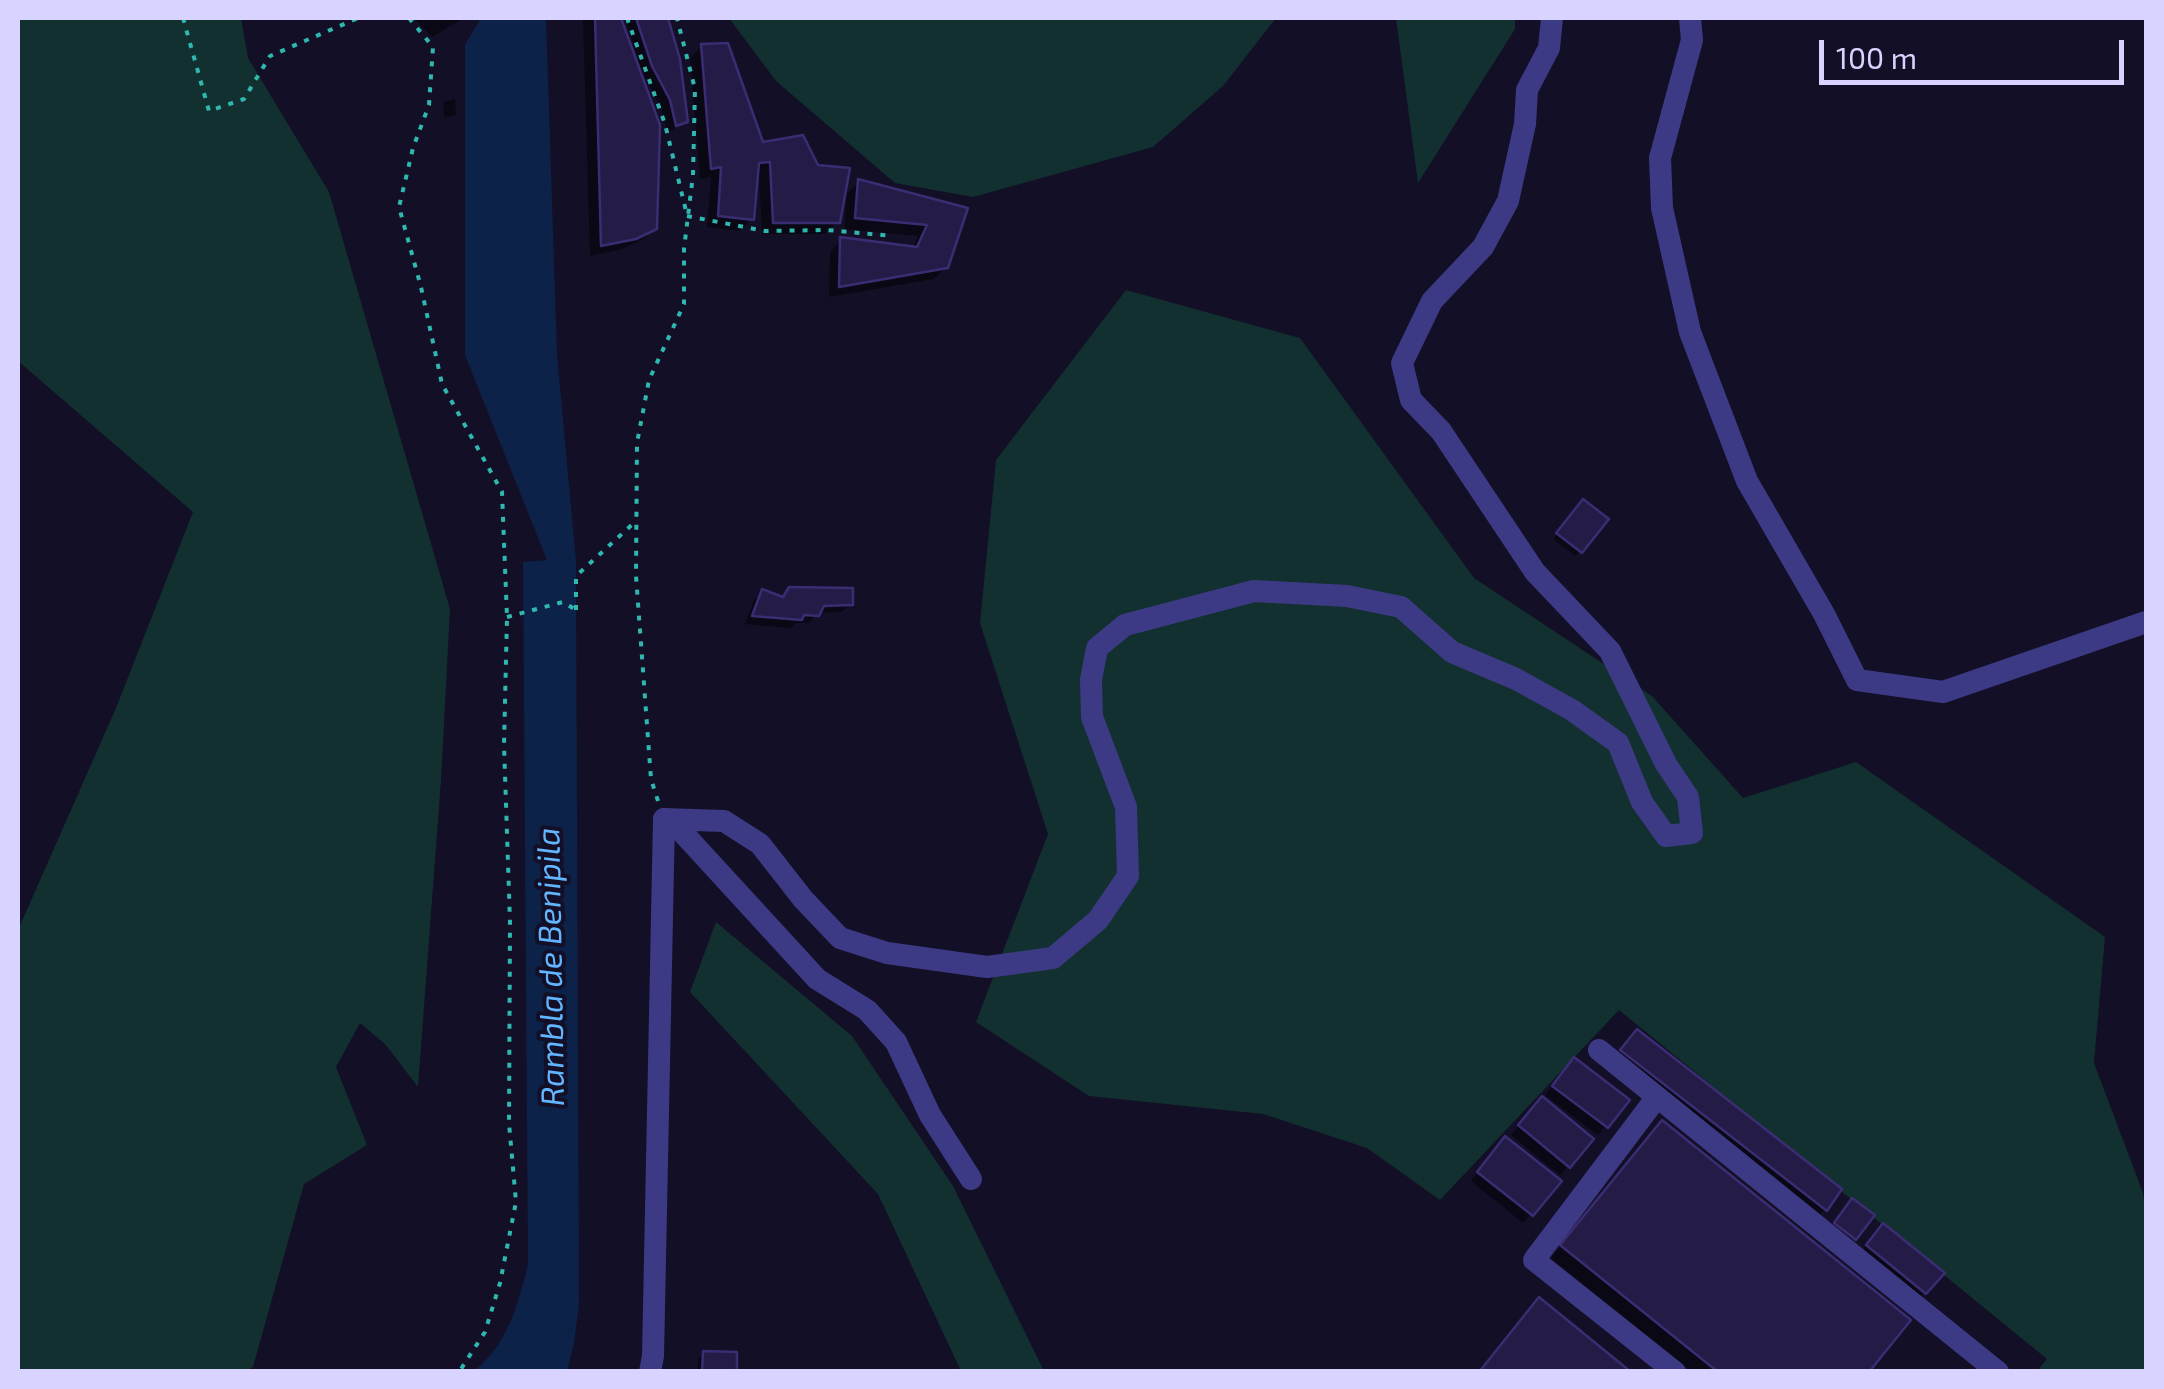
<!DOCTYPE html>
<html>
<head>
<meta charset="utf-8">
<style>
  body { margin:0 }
  #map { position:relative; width:2164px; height:1389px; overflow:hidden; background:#130f26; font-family:"Exo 2",sans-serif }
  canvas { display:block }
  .frame { position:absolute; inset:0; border:20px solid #d9d4ff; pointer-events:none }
  .scale { position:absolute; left:1819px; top:40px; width:305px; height:45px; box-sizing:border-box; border:5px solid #d9d4ff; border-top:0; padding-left:12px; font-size:30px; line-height:35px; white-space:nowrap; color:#d9d4ff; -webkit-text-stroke:8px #130f26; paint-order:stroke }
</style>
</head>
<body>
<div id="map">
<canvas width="2164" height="1389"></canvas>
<div class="frame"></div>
<div class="scale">100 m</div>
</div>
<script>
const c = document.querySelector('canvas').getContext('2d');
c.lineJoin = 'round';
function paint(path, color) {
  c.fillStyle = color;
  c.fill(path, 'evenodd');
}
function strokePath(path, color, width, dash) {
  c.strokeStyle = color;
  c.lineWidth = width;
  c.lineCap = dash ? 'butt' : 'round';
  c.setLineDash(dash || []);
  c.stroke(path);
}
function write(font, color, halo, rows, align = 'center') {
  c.font = font + ' "Exo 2",sans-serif';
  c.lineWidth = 8;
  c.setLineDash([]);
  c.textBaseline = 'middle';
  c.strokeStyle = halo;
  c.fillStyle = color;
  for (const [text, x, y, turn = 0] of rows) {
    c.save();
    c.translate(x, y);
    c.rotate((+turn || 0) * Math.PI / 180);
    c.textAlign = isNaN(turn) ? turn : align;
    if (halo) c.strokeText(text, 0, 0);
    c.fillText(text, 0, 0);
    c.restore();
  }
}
const green = new Path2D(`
  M18 18H241L248 58 329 192 450 609 441 780 418 1087 385 1044 360 1023 336 1067 367 1145 304 1184 253 1367 245 1371H18V930L116 708 193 512 18 361Z
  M729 18H1276L1223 86 1153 147 973 197 895 183 776 81Z
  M1396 18H1515V29L1418 183Z
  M1126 290 1300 338 1474 578 1652 696 1743 798 1856 762 2105 937 2094 1063 2143 1193 2146 1216V1371H2037L2047 1359 1619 1010 1440 1200 1367 1148 1263 1114 1089 1096 976 1022 1048 834 980 623 996 460Z
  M716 922 852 1036 953 1186 1044 1371H961L878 1194 690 992Z`);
const water = new Path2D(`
  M481 18H546L557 354 576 561 579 1304 574 1344 567 1371H474C508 1344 518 1305 528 1264L523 562 547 560 465 355V45Z`);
const shadow = new Path2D(`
  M414 18H464L432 37Z
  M583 18H618L636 66 640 65 625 18H666L678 60 685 121 668 133 662 110 641 70 638 71 655 228 642 240 622 249 590 256Z
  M702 46 762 145 837 222 825 234H762L759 173H755L752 219 740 231 707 227 711 177 700 179 690 58Z
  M455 99 456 115 444 117 443 102Z
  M859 182 965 210 946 267 934 279 829 297 830 252 841 240 912 249 918 236 844 229 847 193Z
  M1578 508 1580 551 1575 556 1553 539Z
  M790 590 851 604 842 612 818 613 808 623H796L791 628 745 624 754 600 762 592 781 599Z
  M1626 1044 1825 1209 1813 1221 1610 1063Z
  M1566 1069 1606 1126 1598 1135 1545 1095Z
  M1534 1107 1568 1167 1560 1175 1511 1135Z
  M1650 1135 1866 1372H1692L1551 1258Z
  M1497 1148 1558 1182 1523 1223 1471 1181Z
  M1875 1234 1942 1273 1916 1301 1859 1255Z
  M704 1354 734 1372H698V1359Z`);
const building = new Path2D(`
  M595 18H621L660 125 657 229 636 239 601 246Z
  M636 18H668L680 59 688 122 676 126 670 100 652 66Z
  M728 43 763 142 803 135 818 165 850 168 840 223H773L770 162 759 163 754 220 718 216 721 167 711 169 701 44Z
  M858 179 968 208 948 268 839 287 840 237 917 247 927 225 855 218Z
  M1583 499 1609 519 1582 553 1556 533Z
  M789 587 853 588V605L824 606 819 616 804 615 802 620 752 616 762 589 783 597Z
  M1637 1029 1842 1189 1827 1211 1620 1050Z
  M1574 1057 1630 1100 1608 1128 1552 1086Z
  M1542 1096 1594 1139 1570 1168 1518 1125Z
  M1662 1120 1911 1320 1869 1372H1718L1560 1245Z
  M1505 1136 1562 1181 1533 1216 1477 1172Z
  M1852 1198 1875 1215 1856 1240 1834 1223Z
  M1883 1223 1945 1273 1926 1294 1866 1245Z
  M1539 1297 1631 1372H1479Z
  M703 1351 737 1352V1372H702Z`);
const path = new Path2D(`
  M183 18 209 111 244 99 270 56 358 18
  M409 18 433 47 429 105 413 148 399 207 421 287 442 384 502 492 507 617 504 745 510 922 509 1123 516 1202 500 1283 485 1332 459 1372
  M627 18 665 124 686 211
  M687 216 765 231 827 230 893 236
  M576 610V576L636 521
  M507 617 563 602 576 610
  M658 801 651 779 636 576 637 443 649 380 684 304V249L693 175 695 89 677 18`);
const minor = new Path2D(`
  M1690 18 1692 40 1660 158 1662 208 1690 332 1747 481 1824 614 1857 680 1943 692 2146 622
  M664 819 724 821 760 844 803 899 840 938 887 953 987 967 1053 958 1098 920 1128 876 1126 807 1092 717 1091 680 1097 648 1125 625 1254 591 1347 596 1401 607 1452 652 1516 679 1572 710 1618 743 1642 802 1666 836 1692 833 1688 797 1666 764 1610 651 1535 572 1441 431 1411 400 1402 363 1432 301 1483 247 1508 201 1525 124 1527 90 1549 48 1552 18
  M664 819 683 833 817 979 867 1010 896 1042 930 1115 971 1179
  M1599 1050 1998 1372
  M1657 1097 1534 1260 1675 1372
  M650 1372 653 1356 664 819`);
const waterNames = [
  ["Rambla de Benipila",551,967,-91]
];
paint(green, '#12302f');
paint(water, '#0c2248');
paint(shadow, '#0007');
paint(building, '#241b47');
strokePath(building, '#3b2d73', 2.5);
strokePath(path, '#2fb8b0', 4, [5, 8]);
strokePath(minor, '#3d3a85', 22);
write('italic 32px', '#62b6ff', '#130f26', waterNames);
</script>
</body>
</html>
